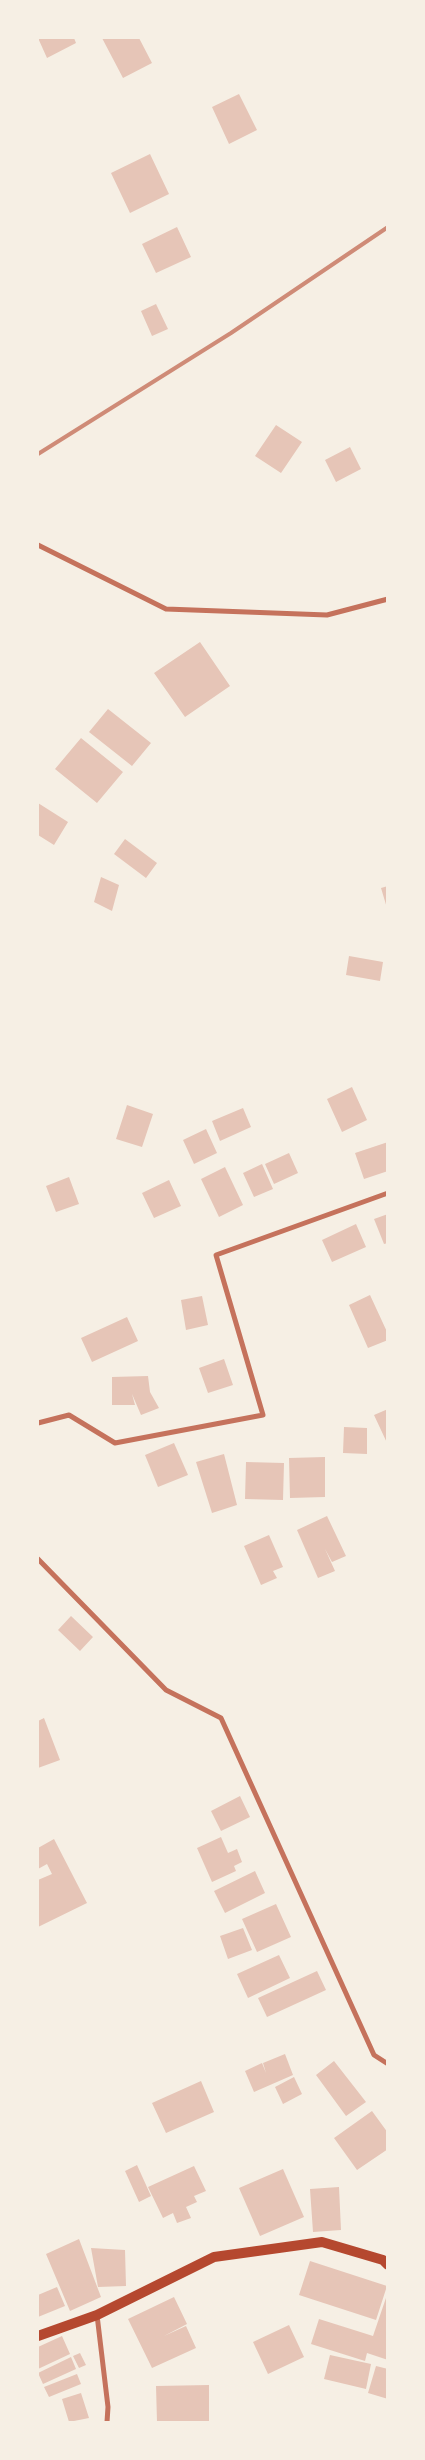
<!DOCTYPE html>
<html>
<head>
<meta charset="utf-8">
<style>
  body { margin:0 }
  #map { position:relative; width:425px; height:2460px; overflow:hidden; background:#f6efe4; font-family:Bitter,serif }
  canvas { display:block }
  .frame { position:absolute; inset:0; border:39px solid #f6efe4; pointer-events:none }
</style>
</head>
<body>
<div id="map">
<canvas width="425" height="2460"></canvas>
<div class="frame"></div>
</div>
<script>
const c = document.querySelector('canvas').getContext('2d');
c.lineJoin = 'round';
function paint(path, color) {
  c.fillStyle = color;
  c.fill(path, 'evenodd');
}
function strokePath(path, color, width, dash) {
  c.strokeStyle = color;
  c.lineWidth = width;
  c.lineCap = dash ? 'butt' : 'round';
  c.setLineDash(dash || []);
  c.stroke(path);
}
const building = new Path2D(`
  M38 38H74L76 43 47 58Z
  M102 38H139L152 63 123 78Z
  M239 94 257 130 229 144 212 107Z
  M150 154 169 194 130 213 111 173Z
  M177 227 191 257 156 273 142 244Z
  M156 304 168 329 152 336 141 311Z
  M276 425 302 442 281 473 255 456Z
  M350 447 361 469 336 482 325 460Z
  M200 642 230 686 185 717 154 673Z
  M108 709 151 743 132 766 89 732Z
  M81 738 123 772 97 803 55 769Z
  M38 803 68 822 54 845 38 835Z
  M125 839 157 863 146 878 114 854Z
  M101 877 119 885 112 911 94 902Z
  M388 886V908H387L381 888Z
  M349 956 383 962 380 981 346 975Z
  M352 1087 367 1120 342 1132 327 1099Z
  M127 1105 153 1114 142 1147 116 1139Z
  M243 1108 251 1127 220 1141 212 1121Z
  M206 1129 217 1153 194 1164 183 1140Z
  M388 1142V1171L364 1179 355 1153Z
  M289 1153 298 1173 274 1184 265 1164Z
  M262 1164 273 1189 254 1197 243 1173Z
  M225 1167 243 1205 219 1217 201 1179Z
  M69 1177 79 1204 56 1212 46 1186Z
  M169 1180 181 1206 154 1218 142 1193Z
  M388 1214V1243L384 1244 374 1219Z
  M356 1224 366 1247 332 1262 322 1240Z
  M370 1295 388 1334V1340L368 1348 349 1305Z
  M202 1296 208 1325 186 1330 181 1300Z
  M127 1317 138 1341 92 1362 81 1338Z
  M224 1359 233 1385 208 1393 199 1368Z
  M148 1376 150 1392 159 1408 141 1415 132 1394 135 1405H112V1377Z
  M388 1409V1445L374 1415Z
  M344 1427 367 1428V1454L343 1453Z
  M174 1443 188 1475 158 1487 145 1455Z
  M224 1454 237 1505 212 1513 196 1462Z
  M325 1457V1497L290 1498 289 1458Z
  M246 1462 284 1463 283 1500 245 1499Z
  M327 1516 346 1556 332 1562 325 1549 335 1571 318 1578 297 1530Z
  M269 1535 283 1567 273 1571 277 1578 261 1585 244 1546Z
  M71 1616 93 1637 80 1651 58 1630Z
  M44 1718 60 1760 38 1768V1721Z
  M240 1796 250 1817 221 1831 211 1811Z
  M221 1837 228 1853 237 1849 242 1862 234 1866 236 1871 212 1882 197 1848Z
  M54 1839 87 1903 38 1927V1880L52 1874 47 1864 38 1869V1848Z
  M255 1871 265 1893 225 1913 214 1891Z
  M276 1904 291 1937 257 1952 242 1919Z
  M243 1928 252 1950 228 1959 220 1936Z
  M279 1955 290 1978 248 1998 237 1974Z
  M317 1971 326 1990 267 2017 258 1998Z
  M285 2054 293 2075 254 2092 245 2071 262 2063 266 2073 263 2063Z
  M334 2061 366 2102 346 2116 316 2075Z
  M294 2077 302 2094 283 2104 275 2087Z
  M201 2081 214 2112 166 2133 152 2103Z
  M372 2111 388 2133V2149L357 2170 334 2138Z
  M137 2165 151 2196 139 2202 125 2171Z
  M194 2166 206 2191 194 2196 197 2202 186 2207 191 2218 177 2223 173 2213 163 2218 148 2187Z
  M283 2169 304 2217 260 2236 239 2188Z
  M339 2187 341 2230 313 2232 310 2189Z
  M79 2239 101 2297 70 2311 46 2254Z
  M91 2248 125 2250 126 2286 98 2287Z
  M310 2261 387 2286 376 2320 299 2295Z
  M57 2287 65 2306 38 2317V2295Z
  M388 2292V2360L367 2353 365 2361 311 2344 319 2319 373 2336Z
  M174 2297 187 2324 164 2336 186 2326 196 2348 152 2368 128 2319Z
  M289 2325 304 2357 268 2374 253 2342Z
  M62 2336 70 2354 38 2369V2347Z
  M80 2353 86 2365 79 2368 73 2356Z
  M330 2355 371 2364 366 2389 324 2379Z
  M71 2357 76 2369 43 2384 38 2373Z
  M376 2366 388 2369V2399L368 2393Z
  M77 2374 81 2384 49 2397 44 2387Z
  M209 2385V2422H157L156 2386Z
  M81 2393 89 2418 69 2422 62 2399Z`);
const minor = new Path2D(`
  M38 545 166 609 327 615 388 599
  M38 1423 69 1415 115 1443 263 1415 216 1255 388 1193
  M38 1559 166 1690 221 1718 374 2055 388 2064
  M97 2315 108 2407 107 2422`);
const secondary = new Path2D(`
  M38 2336 97 2315 214 2257 322 2242 383 2260 388 2265`);
const rail = new Path2D(`
  M38 454 231 333 388 227`);
paint(building, '#e6c5b7');
strokePath(minor, '#c5725c', 5);
strokePath(secondary, '#b5482f', 10);
strokePath(rail, '#cf8b77', 4);
</script>
</body>
</html>
